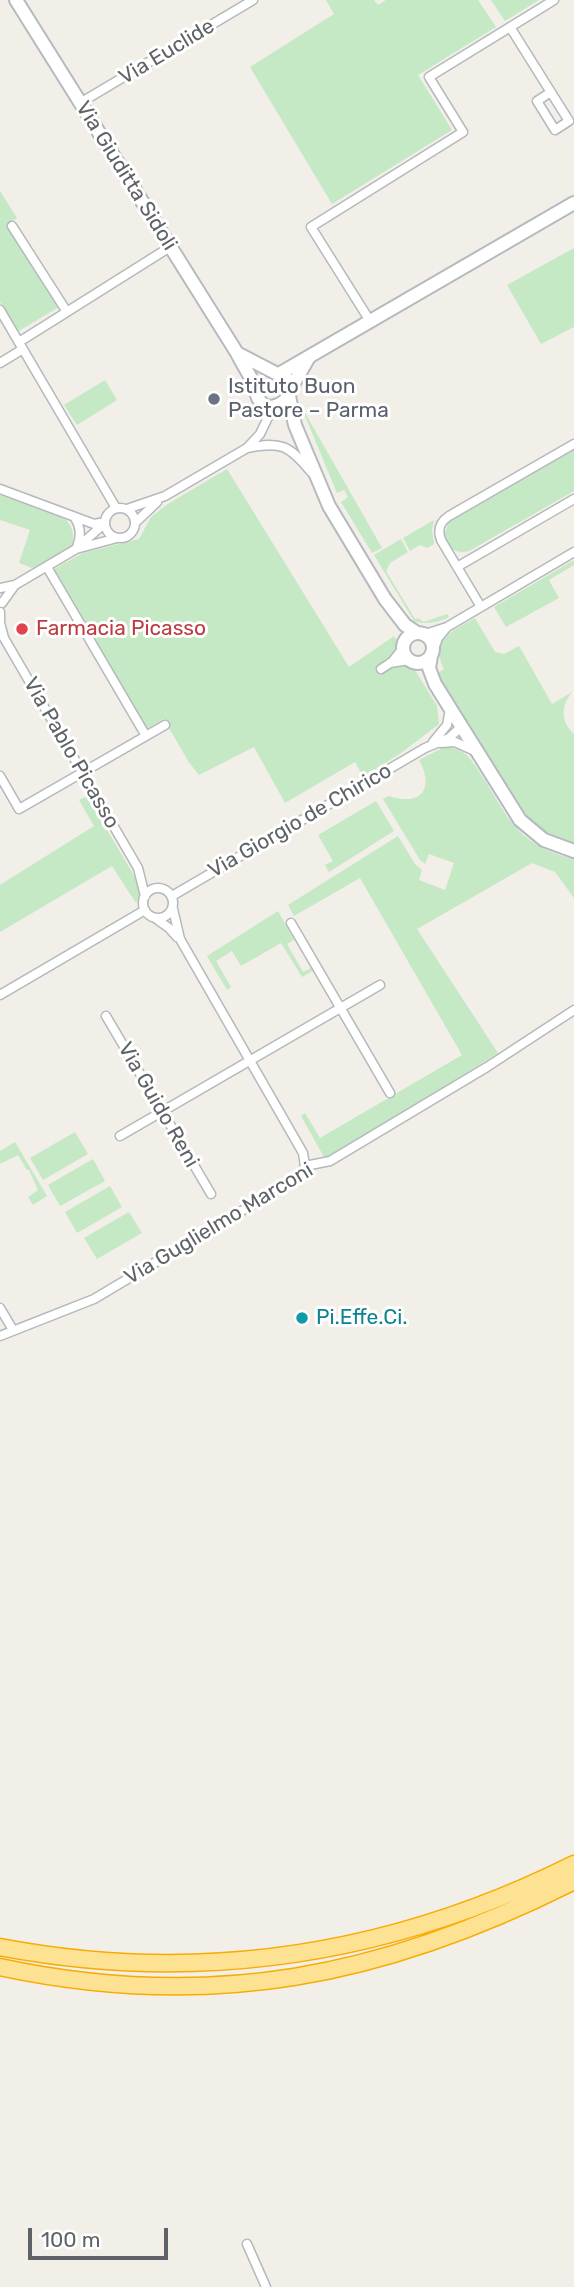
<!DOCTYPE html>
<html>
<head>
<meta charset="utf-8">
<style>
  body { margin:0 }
  #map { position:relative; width:574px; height:2287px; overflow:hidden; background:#f1efe8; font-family:Rubik,sans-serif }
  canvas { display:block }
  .scale { position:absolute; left:28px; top:2228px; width:140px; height:32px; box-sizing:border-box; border:4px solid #5f6368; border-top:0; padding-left:9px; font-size:21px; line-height:24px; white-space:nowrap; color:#5f6368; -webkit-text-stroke:5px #fff; paint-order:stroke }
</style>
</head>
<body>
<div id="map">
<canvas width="574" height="2287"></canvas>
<div class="scale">100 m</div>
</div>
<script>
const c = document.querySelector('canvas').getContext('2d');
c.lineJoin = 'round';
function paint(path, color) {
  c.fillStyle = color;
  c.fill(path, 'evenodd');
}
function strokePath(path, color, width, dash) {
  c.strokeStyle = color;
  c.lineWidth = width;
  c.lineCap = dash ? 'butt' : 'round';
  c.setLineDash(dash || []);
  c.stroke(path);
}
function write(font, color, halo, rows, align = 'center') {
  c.font = font + ' Rubik,sans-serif';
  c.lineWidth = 6;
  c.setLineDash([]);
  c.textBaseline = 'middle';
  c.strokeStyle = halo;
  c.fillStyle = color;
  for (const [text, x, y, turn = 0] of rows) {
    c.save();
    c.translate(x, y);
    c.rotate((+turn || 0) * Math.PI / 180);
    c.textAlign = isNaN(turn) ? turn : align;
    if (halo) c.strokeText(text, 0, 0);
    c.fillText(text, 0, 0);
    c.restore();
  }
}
const green = new Path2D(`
  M326 0H374L378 5 386 0H478L496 27 418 75 452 130 332 204 250 67 334 14Z
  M491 0H539L505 21Z
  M0 191 17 218 8 224 59 307 17 332 0 302Z
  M574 248V327L541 344 507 285Z
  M105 380 117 400 77 425 64 405Z
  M300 404 382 548 372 553 341 502 348 497 344 490 337 493Z
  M574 450V491L469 551C455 555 448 547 444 534L449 522Z
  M227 469 349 667 394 636 437 706 439 724 401 753 363 777 355 762 285 803 254 747 199 775 188 761 164 719 147 729 54 569 83 553 139 539 151 517 168 504Z
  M0 494C16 500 51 510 63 518 73 524 75 537 72 548L32 568 19 563 30 530 0 520Z
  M434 520 432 530 434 544 427 548 420 545 410 551 403 538Z
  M401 539 408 552 390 563 386 571 415 619 418 618 424 622 447 614 449 617C440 622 424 625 414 621L374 555Z
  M574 560V565L549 580 559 598 506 627 494 607Z
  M475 618 495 652 504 654 519 646 552 704 572 692C561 706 560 721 574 734V845L550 838 525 818 435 675 444 669C429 639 453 631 475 618Z
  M444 747 458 749 467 755C505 802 505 843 574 859V898L555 872 532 863 417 929 498 1053 340 1152 324 1157 301 1116 305 1113 320 1138 462 1055 360 878 294 916 288 905 398 836 415 864 422 870 419 880 445 890 454 863 429 854 425 864 420 860 383 799 389 796C421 807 435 789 419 760Z
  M87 796 142 889 136 903 112 866 0 932V885L94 826 79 800Z
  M376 801 394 831 329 872 325 865 333 861 318 835Z
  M278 911 294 940 287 944 303 972 311 968 313 971 302 977 281 943 241 966 232 951 216 961 231 987 227 990 207 956Z
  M75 1132 88 1154 43 1180 30 1158Z
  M15 1142 47 1196 33 1205 28 1197 38 1190 29 1170H27L18 1155 0 1164V1151Z
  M93 1159 105 1181 60 1206 48 1185Z
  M110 1186 122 1207 77 1233 65 1212Z
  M129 1212 142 1233 97 1259 84 1238Z`);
const street = new Path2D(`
  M510 27 569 121 555 130 537 101 551 92
  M80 103 253 0
  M12 226 67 312
  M0 310 116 508
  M370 321 311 227 463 132 429 77 554 0
  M19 342 170 247
  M0 363 23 349
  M247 448C281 441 289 445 311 472
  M0 489 94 524 105 522
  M105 523a15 15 0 1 1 30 0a15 15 0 1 1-30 0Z
  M127 509 165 496 247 448 260 434 273 407
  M75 518C81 528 81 536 77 547
  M136 522 157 502
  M78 547 105 523
  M47 567 146 736
  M457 567 574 499
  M0 588 15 585 76 549 117 538
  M2 603 15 585
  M481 607 441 540C437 529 440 522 449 516L574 444
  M0 612V623L4 638 138 868 145 896
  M425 634 447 627 574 552
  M434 649 438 638 447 627
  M390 663 409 660
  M381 669 392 662 403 648
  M433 742 447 725 450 709
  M441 743 455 742 475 751
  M0 776 19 809 165 725
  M143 903a15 15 0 1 1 30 0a15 15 0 1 1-30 0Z
  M172 896 425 748 449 738 461 727
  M173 909 180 939 303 1153 305 1166
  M155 918 169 928 177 937
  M291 923 390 1093
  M0 995 145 910
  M106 1016 211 1194
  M120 1136 380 985
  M0 1308 13 1330
  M0 1336 94 1299 290 1182 301 1174 305 1166 330 1161 487 1067 574 1010
  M247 2244 266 2287`);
const secondary = new Path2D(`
  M16 0 237 353C242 363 249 374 254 384 255 388 256 392 257 395 263 414 280 407 289 396
  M237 353 287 379 289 384V396L295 425 329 506 385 599 405 625 417 633
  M279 374 574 203
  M290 390 309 357
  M403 648a15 15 0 1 1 30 0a15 15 0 1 1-30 0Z
  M431 656 429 668 435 684 520 820 544 840 574 851`);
const highway = new Path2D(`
  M0 1947C200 1985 392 1955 574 1864
  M0 1967C210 2012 384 1977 574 1881`);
const markers = [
  [214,399,7,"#6b7280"],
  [22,629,7,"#e0444e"],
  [302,1318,7,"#0f9aa8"]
];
const streetNames = [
  ["Via Euclide",167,52,-31],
  ["Via Giuditta Sidoli",126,176,58],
  ["Via Pablo Picasso",71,753,60],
  ["Via Giorgio de Chirico",300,821,-30],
  ["Via Guido Reni",158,1105,60],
  ["Via Guglielmo Marconi",219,1224,-31]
];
const worshipNames = [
  ["Istituto Buon",228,387],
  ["Pastore – Parma",228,411]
];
const healthNames = [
  ["Farmacia Picasso",36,629]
];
const cultureNames = [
  ["Pi.Effe.Ci.",316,1318]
];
paint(green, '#c5e8c5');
strokePath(street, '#b5b8bc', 11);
strokePath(secondary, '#b6babf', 16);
strokePath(highway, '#f9ab00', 19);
strokePath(street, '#fff', 8);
strokePath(secondary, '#fff', 12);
strokePath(highway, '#fde293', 16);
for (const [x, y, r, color] of markers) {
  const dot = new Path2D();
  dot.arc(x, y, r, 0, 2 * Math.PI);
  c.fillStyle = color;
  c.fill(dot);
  strokePath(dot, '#fff', 2.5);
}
write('21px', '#5f6368', '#fff', streetNames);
write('21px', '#5b616d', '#fff', worshipNames, 'left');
write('21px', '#be3a42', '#fff', healthNames, 'left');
write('21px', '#0d838f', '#fff', cultureNames, 'left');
</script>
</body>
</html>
